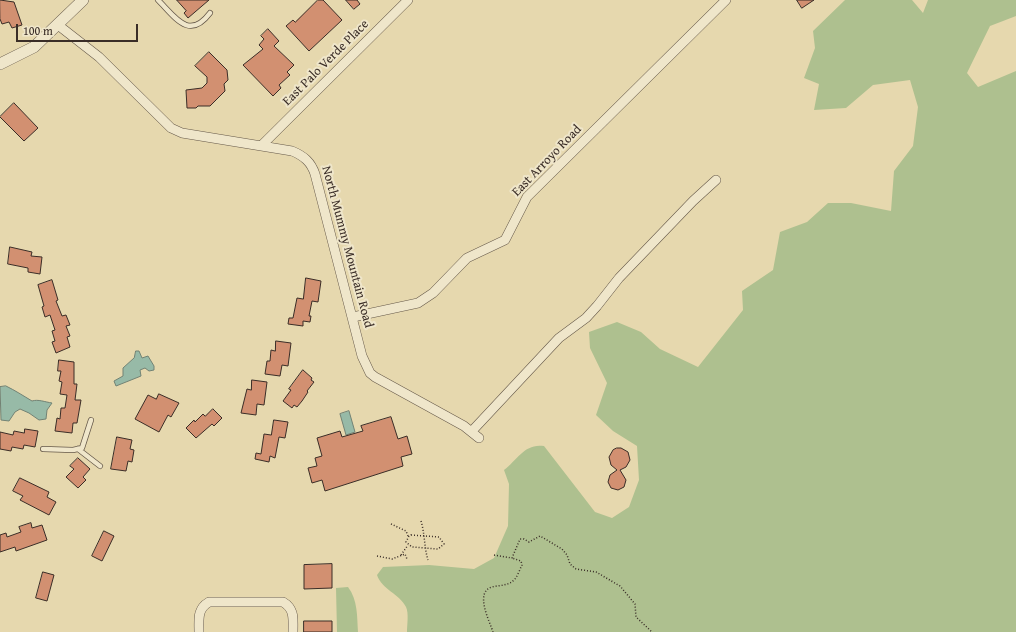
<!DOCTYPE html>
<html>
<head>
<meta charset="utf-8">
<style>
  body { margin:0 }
  #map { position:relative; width:1016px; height:632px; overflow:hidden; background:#e6d8ae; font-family:"Gentium Book Plus",serif }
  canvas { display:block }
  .scale { position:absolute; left:16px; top:24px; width:122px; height:18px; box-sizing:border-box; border:2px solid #3a2d27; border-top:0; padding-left:5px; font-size:12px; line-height:14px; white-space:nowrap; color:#3a2d27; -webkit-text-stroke:3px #efe6ca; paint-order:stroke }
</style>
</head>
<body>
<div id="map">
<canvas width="1016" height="632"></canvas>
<div class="scale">100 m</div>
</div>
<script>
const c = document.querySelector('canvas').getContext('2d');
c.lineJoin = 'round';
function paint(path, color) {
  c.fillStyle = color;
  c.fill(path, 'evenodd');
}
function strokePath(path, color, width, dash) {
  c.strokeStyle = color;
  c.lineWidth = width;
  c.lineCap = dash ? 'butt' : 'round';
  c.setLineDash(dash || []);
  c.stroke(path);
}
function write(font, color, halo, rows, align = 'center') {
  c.font = font + ' "Gentium Book Plus",serif';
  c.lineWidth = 4;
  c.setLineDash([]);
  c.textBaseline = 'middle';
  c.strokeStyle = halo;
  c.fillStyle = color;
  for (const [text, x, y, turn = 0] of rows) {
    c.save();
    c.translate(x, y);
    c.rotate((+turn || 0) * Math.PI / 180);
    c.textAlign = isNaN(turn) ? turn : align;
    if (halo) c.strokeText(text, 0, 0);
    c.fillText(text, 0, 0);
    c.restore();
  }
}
const green = new Path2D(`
  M845 0H912L923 13 928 0H1016V16L990 26 967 73 978 87 1016 71V632H407C407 625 409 613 406 607 399 593 382 590 377 575L383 567 429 565 474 569 494 558 508 526 509 484 504 470C518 459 525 443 544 446L595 512 612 518 629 507 639 480 637 446 613 431 596 415 607 383 590 348 589 332 617 322 641 332 660 349 698 367 743 310 742 291 773 270 780 232 807 222 828 203H851L891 211 894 171 913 146 918 107 910 80 873 85 846 108 814 110 819 84 804 78 815 48 813 31Z
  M348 587C358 600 357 617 358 632H337L336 588Z`);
const water = new Path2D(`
  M136 351H139L142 358 148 356 154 366V370L149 371 145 368 140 370 141 376 116 386 114 381 123 376V368L134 358Z
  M6 386C16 391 22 395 32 401 38 399 45 402 52 403L47 410 46 419 39 420 29 413 20 409 15 412 9 421 1 420 0 387Z
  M349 411 355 432 346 435 340 414Z`);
const building = new Path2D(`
  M0 0 14 2 22 25 12 28 9 22 2 24 0 19Z
  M177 0H209L188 18 184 13 186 11Z
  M318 0H323L342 20 309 51 286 26 293 20 295 22Z
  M346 0H357L360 4 354 9Z
  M797 0H814L802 8Z
  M268 29 279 41 274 46 294 65 287 72 290 75 279 85 281 88 273 96 243 65 263 49 259 45 264 39 261 36Z
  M209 52 227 70 228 80 224 84 225 91 210 106H198L196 108H187L186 90 202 88 207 83V77L195 66Z
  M14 103 38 128 24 141 0 117Z
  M10 247 32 252 31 256 42 257 40 274 28 272V268L8 264Z
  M306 278 321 281 318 302 312 301 309 316H311L310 322 303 321V326L288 324 289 318H293L297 298 303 299Z
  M52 280 58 300 56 301 62 316 66 315 70 325 66 326 70 336 67 337 70 347 56 353 52 342 55 341 52 331 55 330 50 315 45 317 42 307 44 306 38 285Z
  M276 341 291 343 288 366 282 365 280 376 265 374 267 361H270L271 350 275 351Z
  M59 360 74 362V384H77L75 400H81L77 423H73L72 433 55 431 57 418 60 419 61 408H65L67 395 60 394 62 382 59 381 61 371H58Z
  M303 370 312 378 311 380 314 382 307 391 308 392 302 401 297 407 294 405 292 408 283 401 291 390 289 389Z
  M252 380 267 382 264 405 257 404 256 415 241 413 247 389 251 390Z
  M159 394 179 403 171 417 168 415 159 432 135 419 148 395 156 399Z
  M213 409 222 418 214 426 212 424 196 438 186 428 194 420 195 422 203 414 205 416Z
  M391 417 398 439 407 436 412 454 401 457 403 466 325 491 322 480 312 483 308 468 317 466 315 458 322 456 317 438 340 431 342 437 363 431 361 426Z
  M274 420 288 422 285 438 279 437 275 458 270 456 269 462 255 459 256 453 261 454 264 434 271 435Z
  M25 429 38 431 35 447 24 445 23 449 12 447 11 451 0 449V432L13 435 14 431 24 433Z
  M117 437 132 440 130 449 134 450 132 462 128 461 126 471 111 469Z
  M617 448H621L628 452 630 460 626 467 620 470 626 480 624 487 618 490 611 488 608 482 610 475 617 470 611 465 609 457 613 450Z
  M78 458 90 469 83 477 86 480 78 488 66 477 74 469 70 466Z
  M20 478 49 492 47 497 56 502 49 515 20 500 23 496 13 491Z
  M31 523 32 528 42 525 47 540 16 551 15 547 0 552V535L6 533 7 537 21 532 19 527Z
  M104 531 114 536 102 561 92 556Z
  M332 564V588L304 589V565Z
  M43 572 54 575 47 601 36 598Z
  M304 621H332V632H304Z`);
const path = new Path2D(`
  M421 521C425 534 424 547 428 560
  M391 524 406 531 408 536
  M411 535 439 537 444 544 438 549 412 547 406 542 409 536Z
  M401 555 408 545
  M494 555 512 558 520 539H524L529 542 540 536 562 549 567 555 570 564 576 569 596 572 620 586 635 604 636 617 652 632
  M377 556 392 559 405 554 407 559
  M493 632C490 622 474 592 492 587 500 585 509 586 515 579 518 575 520 569 522 565L521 561 512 558`);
const service = new Path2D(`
  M158 0C175 17 189 41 210 13
  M43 449 73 450 82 448 91 420
  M78 449 100 466`);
const minor = new Path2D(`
  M58 25 99 57 171 128 182 133 292 151C304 156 311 162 315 174L362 356 370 373 375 377 464 426 479 438
  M262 145 408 0
  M353 317 418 303 433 293 467 258 505 240 527 197 726 0
  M472 431 559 338 586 318 597 306 619 278 693 201 716 180
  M199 632C199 619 197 609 209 602H283C295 609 293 619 293 632`);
const tertiary = new Path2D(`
  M0 64 34 47 83 0`);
const streetNames = [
  ["East Palo Verde Place",326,63,-45],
  ["East Arroyo Road",547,161,-46],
  ["North Mummy Mountain Road",347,247,75]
];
paint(green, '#aec08f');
paint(water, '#97baa7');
strokePath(water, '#728274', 1);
paint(building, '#d29071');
strokePath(building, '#3a2d27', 1);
strokePath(service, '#655849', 6);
strokePath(minor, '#655849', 10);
strokePath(tertiary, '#655849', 12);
strokePath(path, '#3a2d27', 1.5, [1, 2]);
strokePath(service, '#efe6ca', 4.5);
strokePath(minor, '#efe6ca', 9);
strokePath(tertiary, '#efe6ca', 11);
write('13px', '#3a2d27', '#efe6ca', streetNames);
</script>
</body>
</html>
